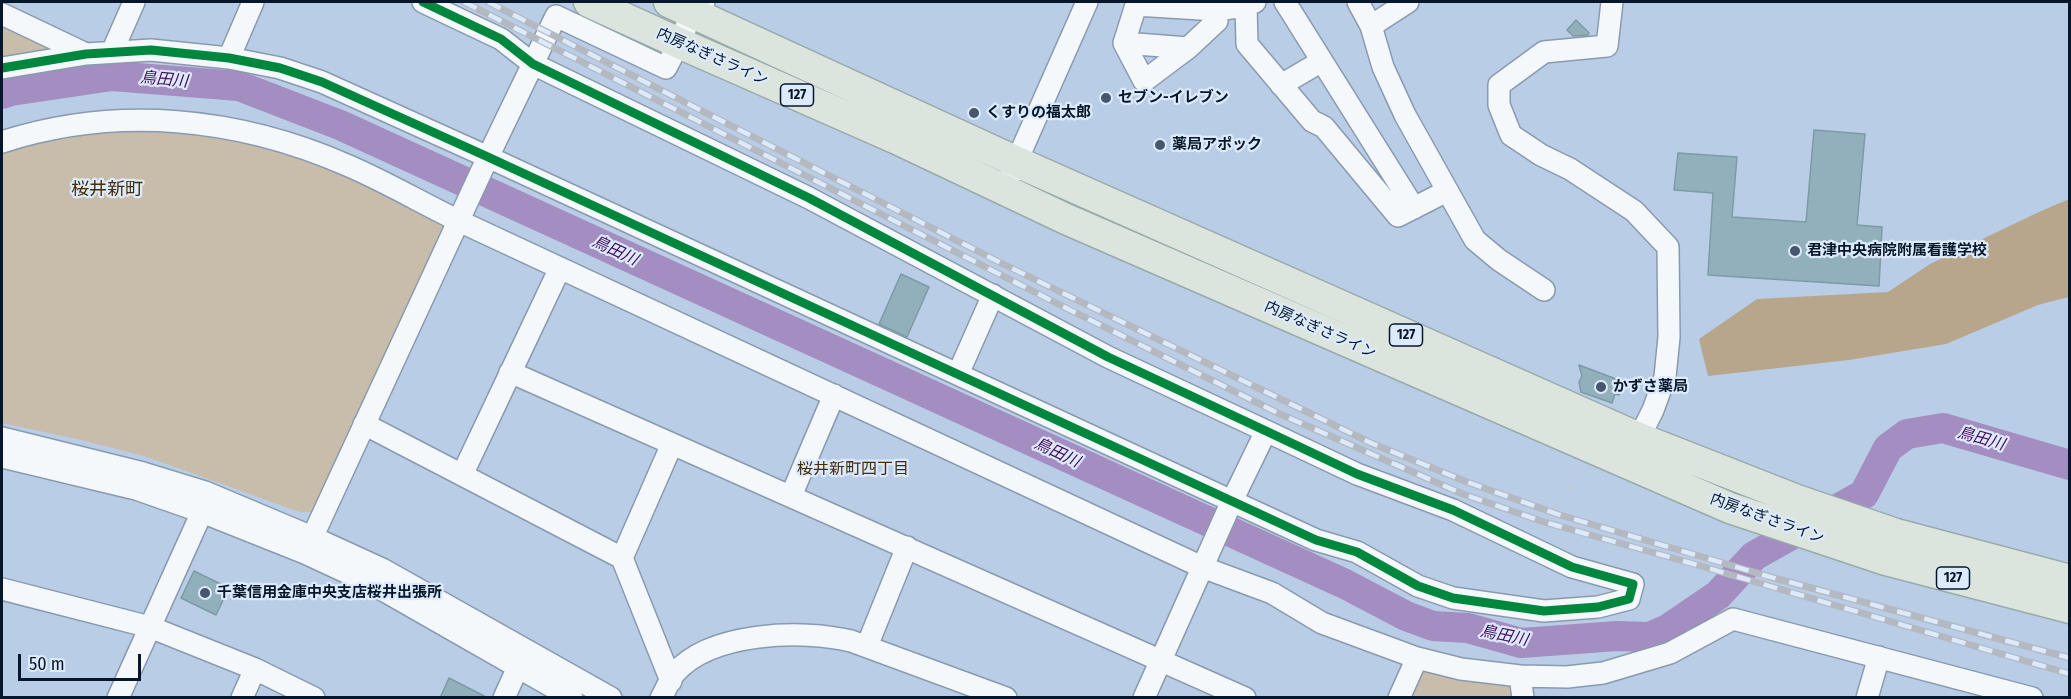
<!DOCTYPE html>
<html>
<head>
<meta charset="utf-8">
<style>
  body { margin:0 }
  #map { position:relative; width:2071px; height:699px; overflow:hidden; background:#b9cde6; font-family:"Fira Sans Condensed",sans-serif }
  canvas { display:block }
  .frame { position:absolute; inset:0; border:3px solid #06172c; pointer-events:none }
  .scale { position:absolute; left:18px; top:654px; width:123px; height:27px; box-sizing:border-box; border:3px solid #06172c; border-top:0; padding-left:8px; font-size:18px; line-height:21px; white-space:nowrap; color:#06172c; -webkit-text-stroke:4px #dceafc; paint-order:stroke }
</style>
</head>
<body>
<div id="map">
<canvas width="2071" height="699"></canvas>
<div class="frame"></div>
<div class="scale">50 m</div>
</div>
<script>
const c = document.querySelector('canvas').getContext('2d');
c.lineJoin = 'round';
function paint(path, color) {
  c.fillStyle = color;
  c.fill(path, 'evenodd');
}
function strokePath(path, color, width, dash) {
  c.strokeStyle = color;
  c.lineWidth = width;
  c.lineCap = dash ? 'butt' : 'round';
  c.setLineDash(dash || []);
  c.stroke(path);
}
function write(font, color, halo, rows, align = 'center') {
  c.font = font + ' "Fira Sans Condensed","Noto Sans JP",sans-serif';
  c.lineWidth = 4.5;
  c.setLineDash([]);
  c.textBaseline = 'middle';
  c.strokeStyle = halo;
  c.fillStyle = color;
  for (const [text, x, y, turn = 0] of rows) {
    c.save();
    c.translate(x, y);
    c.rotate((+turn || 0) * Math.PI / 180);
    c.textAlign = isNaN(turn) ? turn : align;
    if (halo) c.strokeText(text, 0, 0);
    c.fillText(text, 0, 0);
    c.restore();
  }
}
const green = new Path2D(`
  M2 21 64 48 2 62Z
  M99 127 248 137 349 171 443 223 446 228 358 418 311 512H300L144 456 77 439 2 423V148Z
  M1416 668 1511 680 1514 698H1403Z`);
const forest = new Path2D(`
  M2069 199V297L2038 305 1946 344 1849 360 1708 376 1699 339 1757 299 1888 292 1930 264 2039 212Z`);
const river = new Path2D(`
  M2 94 11 91 112 76 239 86 340 125 1345 584 1406 616 1433 626 1468 628 1521 643 1617 636 1649 637 1668 629 1718 595 1754 556 1864 494 1888 448 1907 434 1943 428 2070 465`);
const building = new Path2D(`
  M1576 20 1589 33 1588 35 1573 36 1567 30Z
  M1814 130 1865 134 1857 225 1882 227 1879 286 1708 275 1713 193 1674 190 1678 153 1737 157 1732 217 1806 222Z
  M901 274 929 287 907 337 879 324Z
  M1579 365 1624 382 1619 395 1615 394 1612 403 1581 392 1579 382 1582 376Z
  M194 571 229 588 216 615 181 598Z
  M449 678 488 698H440Z`);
const path = new Path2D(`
  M1089 48 1110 2
  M1555 509 1583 469`);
const minor = new Path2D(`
  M1255 2 1246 6 1247 44 1312 121 1324 127 1398 216 1447 191
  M1285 2 1414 208
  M1358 2 1371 26 1408 2
  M1612 2 1607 46 1544 52 1499 85V105L1511 135 1541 155 1570 169 1634 211 1668 247 1669 337 1665 377 1653 410 1639 438
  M1216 10 1217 21 1188 48 1144 81 1124 43 1136 5 1216 10 1246 6
  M2 14 86 54
  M1371 26 1383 67 1405 115 1475 240 1499 260 1544 290
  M1124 43 1188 48
  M112 52 134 2
  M229 58 253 2
  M2 68 86 54 151 50 229 58 280 68 322 82 488 157 1316 540 1357 552 1418 586 1453 598 1544 611 1598 607 1629 599 1633 584 1572 567 1453 510 1357 474 1266 431 1108 357 809 198 533 64 501 39 423 2
  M1281 85 1322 61
  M2 142C117 105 238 117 349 166 386 182 422 203 459 221L1202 567 1272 593 1322 623 1417 658 1461 669 1520 676 1567 677 1603 673 1670 653 1733 619 2032 698
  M1011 174 1087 2
  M510 372 1245 698
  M958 374 993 295
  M364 424 622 558 671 681
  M2 438 143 473 205 492 312 537 382 569 611 698
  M2 457 136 489 202 512 305 553 374 585 572 698
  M462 475 560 268
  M791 496 834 395
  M305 553 488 157 556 16 666 68 679 43 693 11 704 2
  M622 558 672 444
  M2 589 150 627 255 669 314 698
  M867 646 907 547
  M1520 676 1523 698
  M118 698 202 512
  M242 698 255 669
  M504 698 518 667
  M661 698C666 690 669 680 675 673 710 632 803 629 851 641L1006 698
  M1144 698 1232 501 1266 431
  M1399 698 1417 658
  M1867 698 1879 657`);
const highway = new Path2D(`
  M589 2 679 43 897 139 1066 219 1730 508 1886 560 2070 608
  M669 2 1017 162 1639 438 1797 500 1896 534 2070 580`);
const rail = new Path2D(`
  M464 2 1066 308 1280 414 1463 494 1544 522 1701 566 2070 674
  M488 2 999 262 1371 443 1467 482 1560 515 1767 576 2070 658`);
const cycleway = new Path2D(`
  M2 68 86 54 151 50 229 58 280 68 322 82 488 157 1316 540 1357 552 1418 586 1453 598 1544 611 1598 607 1629 599 1633 584 1572 567 1453 510 1357 474 1266 431 1108 357 809 198 533 64 501 39 423 2`);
const markers = [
  [1106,98,6,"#45576d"],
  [974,113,6,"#45576d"],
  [1160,145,6,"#45576d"],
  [1795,251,6,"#45576d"],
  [1601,387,6,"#45576d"],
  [205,593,6,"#45576d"]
];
const shields = [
  [797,95,33],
  [1406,335,33],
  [1953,578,33]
];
const shieldNames = [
  ["127",797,95],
  ["127",1406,335],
  ["127",1953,578]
];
const streetNames = [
  ["内房なぎさライン",712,57,24],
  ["内房なぎさライン",1320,330,24],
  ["内房なぎさライン",1767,519,20]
];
const poiNames = [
  ["セブン-イレブン",1118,98],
  ["くすりの福太郎",986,113],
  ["薬局アポック",1172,145],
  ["君津中央病院附属看護学校",1807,251],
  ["かずさ薬局",1613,387],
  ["千葉信用金庫中央支店桜井出張所",217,593]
];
const waterNames = [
  ["鳥田川",164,80,5],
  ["鳥田川",615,251,25],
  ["鳥田川",1981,439,16],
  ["鳥田川",1057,453,25],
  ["鳥田川",1504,636,12]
];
const neighbourhoodNames = [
  ["桜井新町四丁目",853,470]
];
const quarterNames = [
  ["桜井新町",107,190]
];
paint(green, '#c8bcaa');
paint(forest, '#b7a68c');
strokePath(river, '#a48dc0', 30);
paint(building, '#92b0bb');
strokePath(building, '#7c9ba6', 1.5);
strokePath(minor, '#899ab0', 24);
strokePath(highway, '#99aaab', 33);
strokePath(path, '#c6ccd4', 3, [1.5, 4.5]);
strokePath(minor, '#f4f8fb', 21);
strokePath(highway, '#dbe5de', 30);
strokePath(rail, '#b4b9c1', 7);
strokePath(rail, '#dceafc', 4.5, [14]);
strokePath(cycleway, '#00873e', 9);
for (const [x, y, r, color] of markers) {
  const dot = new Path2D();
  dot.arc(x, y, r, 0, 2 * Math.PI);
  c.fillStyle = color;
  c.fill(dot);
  strokePath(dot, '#dceafc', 2);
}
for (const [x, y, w] of shields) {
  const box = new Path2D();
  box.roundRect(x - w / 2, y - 11, w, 22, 4.5);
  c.fillStyle = '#dceafc';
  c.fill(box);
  strokePath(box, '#06172c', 1.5);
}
write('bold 14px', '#06172c', null, shieldNames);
write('15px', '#06172c', '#dceafc', streetNames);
write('bold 15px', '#06172c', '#dceafc', poiNames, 'left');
write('italic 16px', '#430858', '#dceafc', waterNames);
write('16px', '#432c07', '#dceafc', neighbourhoodNames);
write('18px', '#432c07', '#dceafc', quarterNames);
</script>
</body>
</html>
